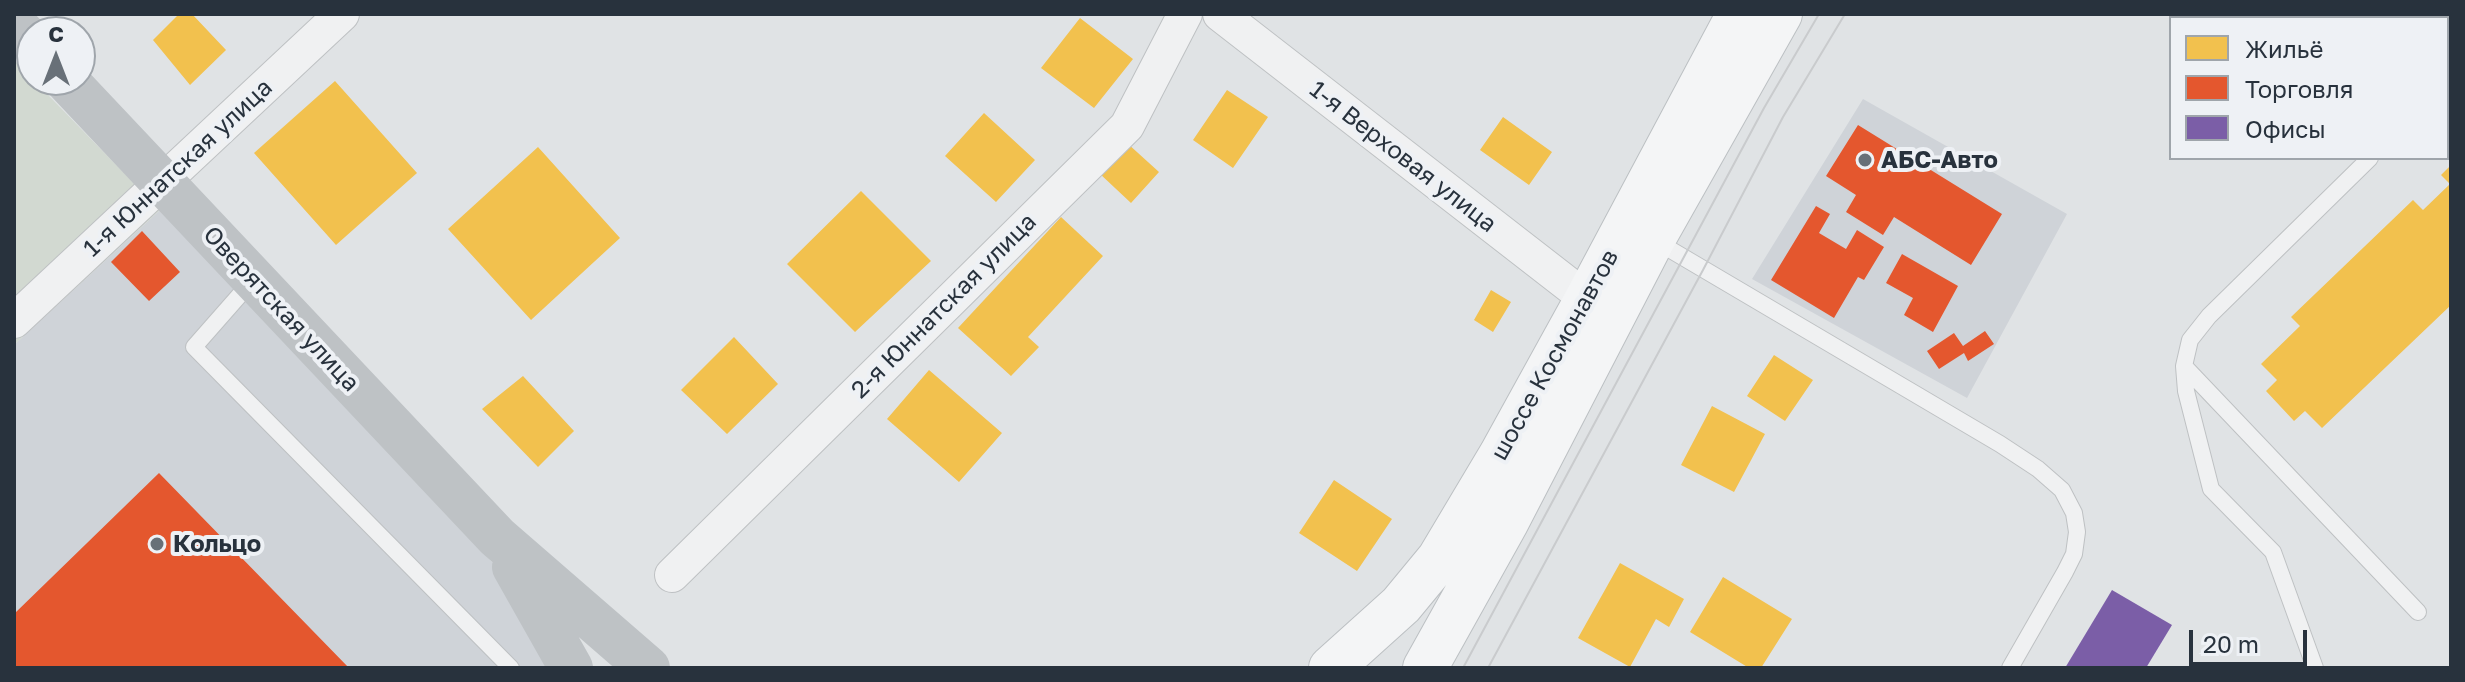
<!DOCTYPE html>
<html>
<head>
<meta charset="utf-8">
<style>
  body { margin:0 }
  #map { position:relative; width:2465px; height:682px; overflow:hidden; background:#e0e3e5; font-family:"Golos Text",sans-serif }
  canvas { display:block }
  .frame { position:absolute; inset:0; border:16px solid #28323d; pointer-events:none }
  .legend { position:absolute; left:2169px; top:16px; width:280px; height:144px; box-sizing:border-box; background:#eef1f5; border:2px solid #9fa5ab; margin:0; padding:10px 14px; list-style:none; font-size:24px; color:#28323d }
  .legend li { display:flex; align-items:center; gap:16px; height:40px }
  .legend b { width:40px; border:2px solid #9fa5ab }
  .north { position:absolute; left:16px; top:16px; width:80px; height:80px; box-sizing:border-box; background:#eef1f5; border:2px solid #9fa5ab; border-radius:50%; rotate:0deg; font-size:22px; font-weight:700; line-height:32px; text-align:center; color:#28323d }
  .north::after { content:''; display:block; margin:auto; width:28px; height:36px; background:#687078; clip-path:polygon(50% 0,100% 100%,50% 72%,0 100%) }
  .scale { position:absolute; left:2189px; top:630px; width:118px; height:36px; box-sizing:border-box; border:4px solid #28323d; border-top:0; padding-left:10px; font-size:24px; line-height:28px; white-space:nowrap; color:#28323d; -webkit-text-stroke:6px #eef1f5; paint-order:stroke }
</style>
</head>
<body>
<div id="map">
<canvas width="2465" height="682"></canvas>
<div class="frame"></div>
<ul class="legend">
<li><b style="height:22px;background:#f2c14e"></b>Жильё</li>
<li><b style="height:22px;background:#e4572e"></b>Торговля</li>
<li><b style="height:22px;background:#7b5ea7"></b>Офисы</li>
</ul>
<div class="north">С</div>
<div class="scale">20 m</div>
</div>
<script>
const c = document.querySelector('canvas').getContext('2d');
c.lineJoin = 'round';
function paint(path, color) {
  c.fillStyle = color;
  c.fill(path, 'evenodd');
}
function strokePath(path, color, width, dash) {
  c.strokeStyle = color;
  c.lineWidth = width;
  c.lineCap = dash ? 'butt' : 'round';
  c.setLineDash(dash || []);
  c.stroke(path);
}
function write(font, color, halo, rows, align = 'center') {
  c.font = font + ' "Golos Text",sans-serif';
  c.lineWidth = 8;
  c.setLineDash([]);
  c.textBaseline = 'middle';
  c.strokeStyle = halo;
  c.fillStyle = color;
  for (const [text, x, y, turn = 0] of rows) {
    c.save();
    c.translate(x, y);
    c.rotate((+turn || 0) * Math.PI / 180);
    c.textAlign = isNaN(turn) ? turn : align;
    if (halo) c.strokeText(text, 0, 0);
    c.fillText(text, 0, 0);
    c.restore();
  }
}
const built = new Path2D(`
  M1863 99 2067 214 1967 398 1752 279Z
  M160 210 513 584 550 668H14V345Z`);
const green = new Path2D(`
  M14 60 160 210 14 345Z`);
const homes = new Path2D(`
  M179 14H192L226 50 190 85 153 40Z
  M1080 18 1133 59 1094 108 1041 68Z
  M335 81 417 173 336 245 254 153Z
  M1227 90 1268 117 1233 168 1193 140Z
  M984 113 1035 160 996 202 945 156Z
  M1503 117 1552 152 1529 185 1480 150Z
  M1127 143 1159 172 1131 203 1099 173Z
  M538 147 620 238 531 320 448 229Z
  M2451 165V305L2322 428 2305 411 2294 421 2266 391 2277 380 2261 364 2300 326 2291 317 2413 200 2423 210 2450 184 2441 175Z
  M861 191 931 261 855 332 787 264Z
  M1061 217 1103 256 1028 337 1039 347 1011 376 958 328Z
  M1491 290 1511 302 1493 332 1474 320Z
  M734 337 778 384 727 434 681 390Z
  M1774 355 1813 380 1785 421 1747 396Z
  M929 370 1002 433 959 482 887 419Z
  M523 376 574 431 538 467 482 409Z
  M1712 406 1765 434 1734 492 1681 465Z
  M1334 480 1392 519 1357 571 1299 533Z
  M1620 563 1684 599 1669 627 1656 619 1630 667 1578 638Z
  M1723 577 1792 619 1761 668H1749L1690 632Z`);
const shops = new Path2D(`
  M1858 125 2002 214 1971 265 1894 217 1883 235 1846 212 1856 195 1826 176Z
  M1816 206 1830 214 1819 233 1846 249 1857 230 1884 247 1864 280 1858 277 1834 318 1771 280Z
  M142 231 180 272 149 301 111 262Z
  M1902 254 1958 286 1933 332 1904 315 1913 298 1886 283Z
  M1985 331 1994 344 1968 361 1964 353 1939 369 1927 351 1954 333 1963 346Z
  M159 473 349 668H14V614Z`);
const offices = new Path2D(`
  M2112 590 2172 625 2146 668H2065Z`);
const lane = new Path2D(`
  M2447 82 2451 78
  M1654 240 2000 444 2038 469 2062 490 2074 513 2077 532 2074 554 2065 572 2010 668
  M252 281 194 347 511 668
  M2184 366 2418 612
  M2315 668 2273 552 2211 489 2186 391 2184 366 2190 340 2209 316 2370 158`);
const street = new Path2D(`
  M1220 14 1587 299
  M14 321 342 14
  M672 575 1127 126 1185 14`);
const secondary = new Path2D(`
  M14 24 32 43
  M66 80 497 537 648 668
  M514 567 571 668`);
const primary = new Path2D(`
  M1331 668 1401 605 1439 559 1501 455 1587 299 1739 14
  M1425 668 1507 521 1653 239 1780 14`);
const tram = new Path2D(`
  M1463 668 1764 108 1819 14
  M1488 668 1703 270 1783 117 1845 14`);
const markers = [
  [1865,160,8,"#687078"],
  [157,544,8,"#687078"]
];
const streetNames = [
  ["1-я Верховая улица",1403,157,38],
  ["1-я Юннатская улица",178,168,-43],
  ["2-я Юннатская улица",944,306,-45],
  ["Оверятская улица",281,309,47],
  ["шоссе Космонавтов",1555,355,-61]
];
const poiNames = [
  ["АБС-Авто",1881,160],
  ["Кольцо",173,544]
];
paint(built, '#cfd3d8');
paint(green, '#d2d9d1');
paint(homes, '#f2c14e');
paint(shops, '#e4572e');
paint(offices, '#7b5ea7');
strokePath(lane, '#bec1c3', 18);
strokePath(street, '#bec1c3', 36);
strokePath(primary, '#bcc0c3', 46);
strokePath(lane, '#f0f1f2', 16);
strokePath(street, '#f0f1f2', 34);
strokePath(secondary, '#bec2c5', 44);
strokePath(primary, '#f4f5f6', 44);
strokePath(tram, '#c9cbcd', 2);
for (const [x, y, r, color] of markers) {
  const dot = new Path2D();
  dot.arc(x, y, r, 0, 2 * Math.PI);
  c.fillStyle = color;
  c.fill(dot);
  strokePath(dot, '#eef1f5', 3);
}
write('24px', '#28323d', '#eef1f5', streetNames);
write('bold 24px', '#28323d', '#eef1f5', poiNames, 'left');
</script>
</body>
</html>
